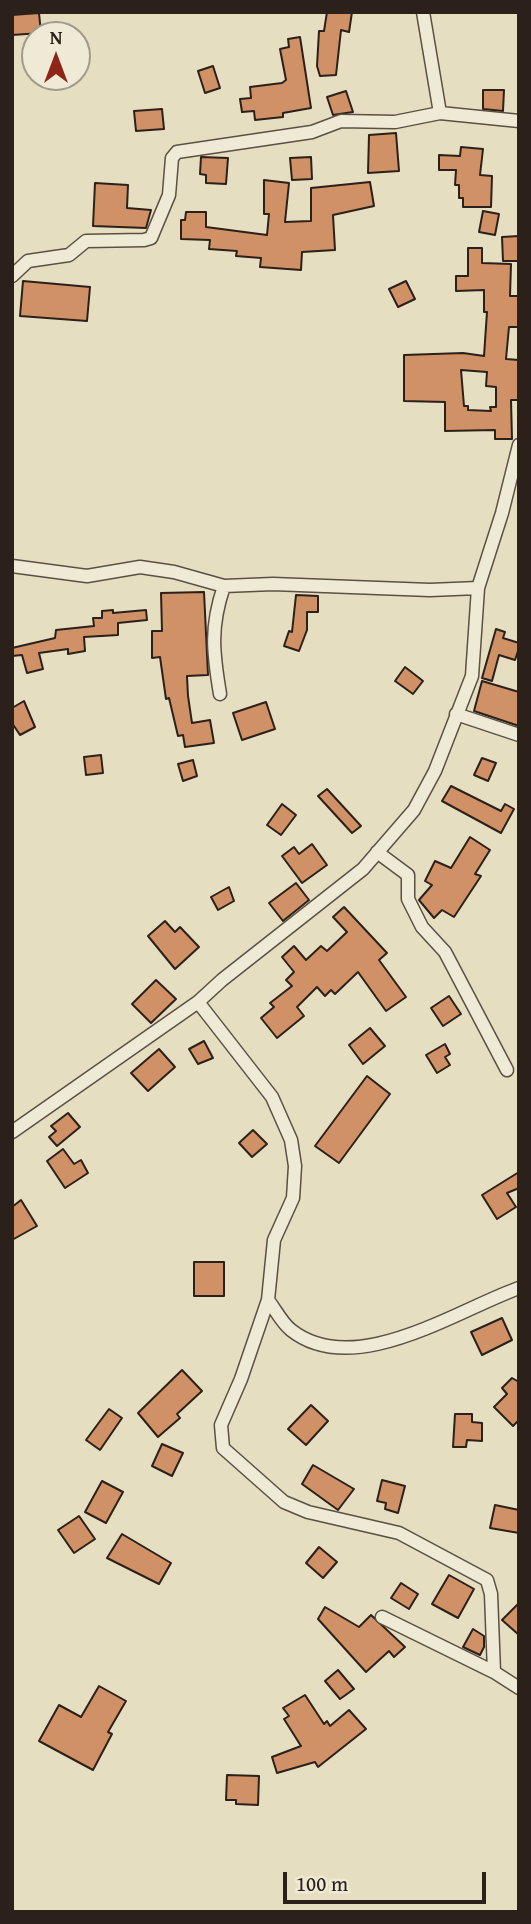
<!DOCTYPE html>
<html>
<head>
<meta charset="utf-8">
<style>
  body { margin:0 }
  #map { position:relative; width:531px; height:1924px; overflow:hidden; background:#e6dec0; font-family:"Gentium Book Plus",serif }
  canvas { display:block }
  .frame { position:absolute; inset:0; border:14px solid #2c201a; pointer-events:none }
  .north { position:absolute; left:21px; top:21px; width:70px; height:70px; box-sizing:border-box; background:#efead6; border:2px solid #a1998b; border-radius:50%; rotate:0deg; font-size:19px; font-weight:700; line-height:28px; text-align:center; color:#2c201a }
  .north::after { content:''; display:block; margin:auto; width:24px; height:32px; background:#8f2418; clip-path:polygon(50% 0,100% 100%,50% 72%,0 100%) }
  .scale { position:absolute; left:283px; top:1872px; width:203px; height:32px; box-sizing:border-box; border:4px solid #2c201a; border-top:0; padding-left:9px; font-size:21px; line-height:24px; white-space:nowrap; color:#2c201a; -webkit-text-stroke:5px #efead6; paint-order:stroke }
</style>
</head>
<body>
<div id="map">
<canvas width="531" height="1924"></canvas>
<div class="frame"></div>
<div class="north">N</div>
<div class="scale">100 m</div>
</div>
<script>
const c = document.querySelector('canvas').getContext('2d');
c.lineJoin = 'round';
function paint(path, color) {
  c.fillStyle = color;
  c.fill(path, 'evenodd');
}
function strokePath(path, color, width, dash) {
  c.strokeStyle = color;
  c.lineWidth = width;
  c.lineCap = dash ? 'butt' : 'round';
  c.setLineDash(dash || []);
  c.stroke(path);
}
const building = new Path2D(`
  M327 12H352L349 32 341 30 336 75 320 76 317 66 319 31H324Z
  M39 13 41 33 12 35V15Z
  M300 37 311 108 283 113V117L255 120 254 111 242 112 240 99 251 98 250 87 282 83 286 80 280 49 289 47 288 39Z
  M213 66 220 88 205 93 198 71Z
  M483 90H504L503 111 483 109Z
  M346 91 353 112 333 115 327 97Z
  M162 109 164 129 136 131 134 111Z
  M396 133 399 171 368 173 369 135Z
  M461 147 483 149 480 175 492 176 491 207H463V198H459V185H455L456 170H439V155L460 156Z
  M201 157 228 158 226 184 206 183V175L200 174Z
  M311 157 312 179 292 180 290 158Z
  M264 180 289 183 285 222 311 221V188L370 182 374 206 333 215 335 250 302 252 301 270 260 267 261 258 236 256 237 251 209 249 210 240 181 239V220H185L186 212H206V227L267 235 269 214H264Z
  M95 183 128 185 127 208 151 210 146 228 93 226Z
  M483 211 499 214 495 235 479 232Z
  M519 236V261H503L502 237Z
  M468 248H482V263L511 264 510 296H519V327H509L506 359 519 360 518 400H511L512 439H495V430L445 431V402L404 401V355L463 353 484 356 487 312H484V290L456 291V276H468ZM461 370 487 372 486 386 496 387V407H490L491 411 468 410V406H464Z
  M23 281 90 287 87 321 20 316Z
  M406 281 415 299 398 307 389 289Z
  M204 592 208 675 187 676 188 696 192 723 210 720 214 743 185 747 183 735 178 736 169 698 166 699 160 657 152 658V631H162L161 593Z
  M296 595 318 596V612H307V630L299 651 284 646 289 631 292 632Z
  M113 610V613L146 610 147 620 118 623V635L84 637 85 651 68 654V649L39 653 43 669 27 673 22 655 12 656V648L55 638 56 630 94 626 93 618H102V611Z
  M496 629 505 632 503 638 519 643V648L515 660 499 655 492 681 482 678Z
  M405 667 423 681 413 694 395 681Z
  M482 681 519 692V726L474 711Z
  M24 701 35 727 20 735 12 723V708Z
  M266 702 275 729 242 740 233 713Z
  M101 755 103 773 86 775 84 757Z
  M482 758 496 763 488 781 474 775Z
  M193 760 197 776 183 781 178 764Z
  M451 786 501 811 505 804 514 809 501 833 442 801Z
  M327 789 361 826 352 833 318 796Z
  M282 804 296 815 281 835 267 825Z
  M470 837 490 850 475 874 481 876 454 917 442 910 434 918 419 900 432 885 425 881 435 861 451 868Z
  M312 844 327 865 302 883 282 856 294 847 299 854Z
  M296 883 309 900 283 921 269 903Z
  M229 887 234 901 218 910 211 897Z
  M344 907 387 953 379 960 406 997 386 1011 358 972 335 994 331 990 325 996 317 987 297 1007 304 1016 277 1038 261 1018 274 1007 270 1003 292 986 286 980 294 972 282 957 294 946 306 960 321 946 327 951 347 932 333 917Z
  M165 921 175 932 180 927 199 947 175 969 148 936Z
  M156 980 176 999 151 1023 132 1004Z
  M449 996 461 1014 443 1026 431 1008Z
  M370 1028 385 1046 363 1064 349 1045Z
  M204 1041 213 1058 198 1064 189 1049Z
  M445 1044 450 1054 445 1057 450 1065 437 1073 426 1055Z
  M159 1049 175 1067 148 1091 131 1073Z
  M367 1076 390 1094 339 1163 315 1146Z
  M68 1113 80 1127 57 1146 49 1137 56 1131 51 1126Z
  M253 1130 267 1144 252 1157 239 1143Z
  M63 1149 74 1164 81 1160 88 1173 65 1188 47 1161Z
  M519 1172V1188L507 1193 516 1207 497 1219 482 1195Z
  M21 1200 37 1226 12 1240V1207Z
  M194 1262H224V1296H194Z
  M502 1318 512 1340 482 1355 471 1332Z
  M182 1370 202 1391 177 1414 180 1418 158 1437 138 1413Z
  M512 1378 519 1382V1420L513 1426 494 1407 507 1394 502 1388Z
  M311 1405 328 1421 306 1445 288 1429Z
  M109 1409 122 1418 100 1450 86 1440Z
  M455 1414H472V1422L482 1423V1441L467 1440 466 1447H453Z
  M162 1444 183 1453 172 1476 152 1466Z
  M313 1465 354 1489 338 1510 302 1484Z
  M382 1480 405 1486 398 1513 385 1509 386 1503 377 1501Z
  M102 1481 123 1492 106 1523 85 1512Z
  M495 1505 519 1510V1533L490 1528Z
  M79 1516 95 1539 74 1553 58 1530Z
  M122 1534 171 1563 159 1584 107 1558Z
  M319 1547 337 1562 323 1578 306 1563Z
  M449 1575 474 1589 458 1618 432 1604Z
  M401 1583 418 1594 409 1609 391 1598Z
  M519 1603V1635L502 1620Z
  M325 1607 359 1627 371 1615 405 1647 394 1657 389 1651 366 1672 318 1619Z
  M473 1629 484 1636V1647L480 1655 463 1647Z
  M338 1670 354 1689 340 1699 325 1681Z
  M99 1686 126 1701 108 1732 112 1734 93 1770 39 1741 59 1705 81 1717Z
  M305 1695 324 1724 327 1721 330 1726 349 1710 366 1729 318 1767 315 1762 277 1773 272 1757 301 1746 284 1719 289 1716 283 1708Z
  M227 1775 259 1776 258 1805 236 1804V1800H226Z`);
const street = new Path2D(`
  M423 12 440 113
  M12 276 28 261 69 255 86 241 144 240 151 238 169 195 172 158 177 152 312 132 341 121 395 122 440 113 519 121
  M519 445 502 513 478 588 472 676 435 771 414 810 363 869 222 980 198 1002 272 1097 291 1140 295 1166 293 1198 274 1240 268 1300 241 1379 221 1425 223 1448 284 1502 308 1512 399 1533 487 1580 491 1594 494 1672 519 1688
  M12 566 87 576 140 567 174 572 224 586 273 584 430 590 478 588
  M220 694C213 652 210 627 224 586
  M456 714 519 735
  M377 852 408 875V899L422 927 445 952 507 1070
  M12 1132 198 1002
  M268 1300C275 1309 282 1323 291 1330 354 1380 457 1310 519 1288
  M382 1617 494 1672`);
paint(building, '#d09166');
strokePath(building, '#2c201a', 2);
strokePath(street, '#5a5044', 15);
strokePath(street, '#efead6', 12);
</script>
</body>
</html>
